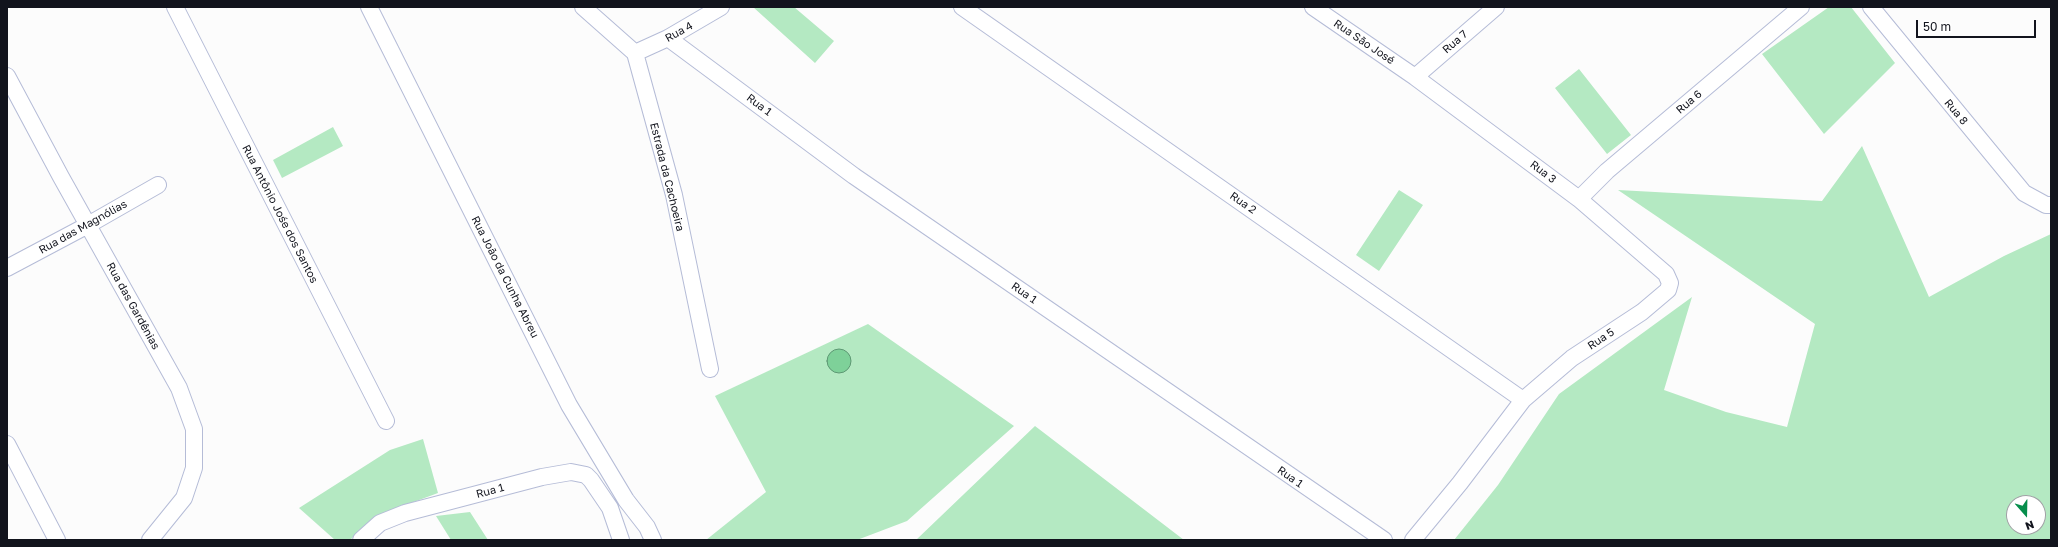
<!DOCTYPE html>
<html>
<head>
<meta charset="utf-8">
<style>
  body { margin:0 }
  #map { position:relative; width:2058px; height:547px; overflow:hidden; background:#fcfcfc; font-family:"Golos Text",sans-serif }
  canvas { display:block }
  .frame { position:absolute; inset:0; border:8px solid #12141d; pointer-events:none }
  .north { position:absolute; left:2006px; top:495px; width:40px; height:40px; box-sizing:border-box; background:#fff; border:1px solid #a0a1a5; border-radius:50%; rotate:160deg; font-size:11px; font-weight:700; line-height:16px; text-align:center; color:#12141d }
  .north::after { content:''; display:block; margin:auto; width:14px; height:18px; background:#068e4c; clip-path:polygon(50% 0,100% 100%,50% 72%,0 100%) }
  .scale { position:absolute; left:1916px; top:20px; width:120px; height:18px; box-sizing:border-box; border:2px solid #12141d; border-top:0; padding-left:5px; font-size:12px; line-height:14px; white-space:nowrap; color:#12141d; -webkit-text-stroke:3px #fff; paint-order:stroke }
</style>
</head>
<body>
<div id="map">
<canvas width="2058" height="547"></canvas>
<div class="frame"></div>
<div class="north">N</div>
<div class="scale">50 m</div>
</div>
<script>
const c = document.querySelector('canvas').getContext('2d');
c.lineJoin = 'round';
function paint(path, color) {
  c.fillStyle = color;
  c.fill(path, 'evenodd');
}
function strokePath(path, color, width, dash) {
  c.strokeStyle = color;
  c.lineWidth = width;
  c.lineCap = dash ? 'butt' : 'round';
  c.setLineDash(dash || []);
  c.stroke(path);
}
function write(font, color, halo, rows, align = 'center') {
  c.font = font + ' "Golos Text",sans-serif';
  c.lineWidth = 3.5;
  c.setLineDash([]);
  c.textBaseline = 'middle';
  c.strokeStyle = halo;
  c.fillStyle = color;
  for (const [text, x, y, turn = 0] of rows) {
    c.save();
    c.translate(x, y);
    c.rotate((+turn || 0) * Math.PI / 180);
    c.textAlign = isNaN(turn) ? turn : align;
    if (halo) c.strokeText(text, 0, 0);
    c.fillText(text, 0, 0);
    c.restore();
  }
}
const green = new Path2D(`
  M753 7H794L834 41 815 63Z
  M1829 7H1851L1895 63 1824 134 1762 54Z
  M1579 69 1631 135 1607 154 1555 88Z
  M333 127 343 146 282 178 273 160Z
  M1862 146 1929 297 2004 256 2051 234V540H1454L1498 485 1559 394 1692 297 1664 390 1726 412 1787 427 1815 324 1618 190 1822 201ZM2014 503H2038V527H2014Z
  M1399 190 1423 205 1379 271 1356 255Z
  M868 324 1014 426 907 521 857 540H706L766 492 715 396Z
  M1035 426 1184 540H916Z
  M423 439 438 493 376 516 350 540H335L299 508 390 450Z
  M470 512 488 540H451L436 516Z`);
const water = new Path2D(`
  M827 361a12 12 0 1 1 24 0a12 12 0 1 1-24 0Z`);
const street = new Path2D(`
  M175 7 386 421
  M369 7 569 405 626 500 647 527 653 540
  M583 7 635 53 674 195 710 369
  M962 7 1523 400
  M1313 7 1415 77 1579 199 1666 274 1670 283 1668 290 1642 312 1572 358 1523 400 1460 483 1413 540
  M1871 7 2024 193 2046 205H2051
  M668 38 854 176 1384 540
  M635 53 668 38 721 7
  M7 76 61 177 179 388 194 429V468L184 498 150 540
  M1415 77 1496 7
  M1579 199 1607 171 1801 7
  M7 268 88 225 158 185
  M7 444 57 540
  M361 540 380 523 405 513 542 477 571 472 586 475 591 480 610 508 621 540`);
const streetNames = [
  ["Rua 4",679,32,-29],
  ["Rua São José",1364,42,34],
  ["Rua 7",1455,42,-41],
  ["Rua 6",1689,102,-40],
  ["Rua 1",759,105,37],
  ["Rua 8",1956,112,50],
  ["Rua 3",1543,172,37],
  ["Estrada da Cachoeira",667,177,76],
  ["Rua 2",1243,203,35],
  ["Rua Antônio Jośe dos Santos",280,214,63],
  ["Rua das Magnólias",83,227,-29],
  ["Rua João da Cunha Abreu",505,277,63],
  ["Rua 1",1024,293,35],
  ["Rua das Gardênias",133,306,61],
  ["Rua 5",1601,339,-33],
  ["Rua 1",1290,477,35],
  ["Rua 1",490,491,-15]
];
paint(green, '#b4e9c2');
paint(water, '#7ed199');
strokePath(water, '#5e9874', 1);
strokePath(street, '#b5bcd7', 18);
strokePath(street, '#fff', 16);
write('11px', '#12141d', '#fff', streetNames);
</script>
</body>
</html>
